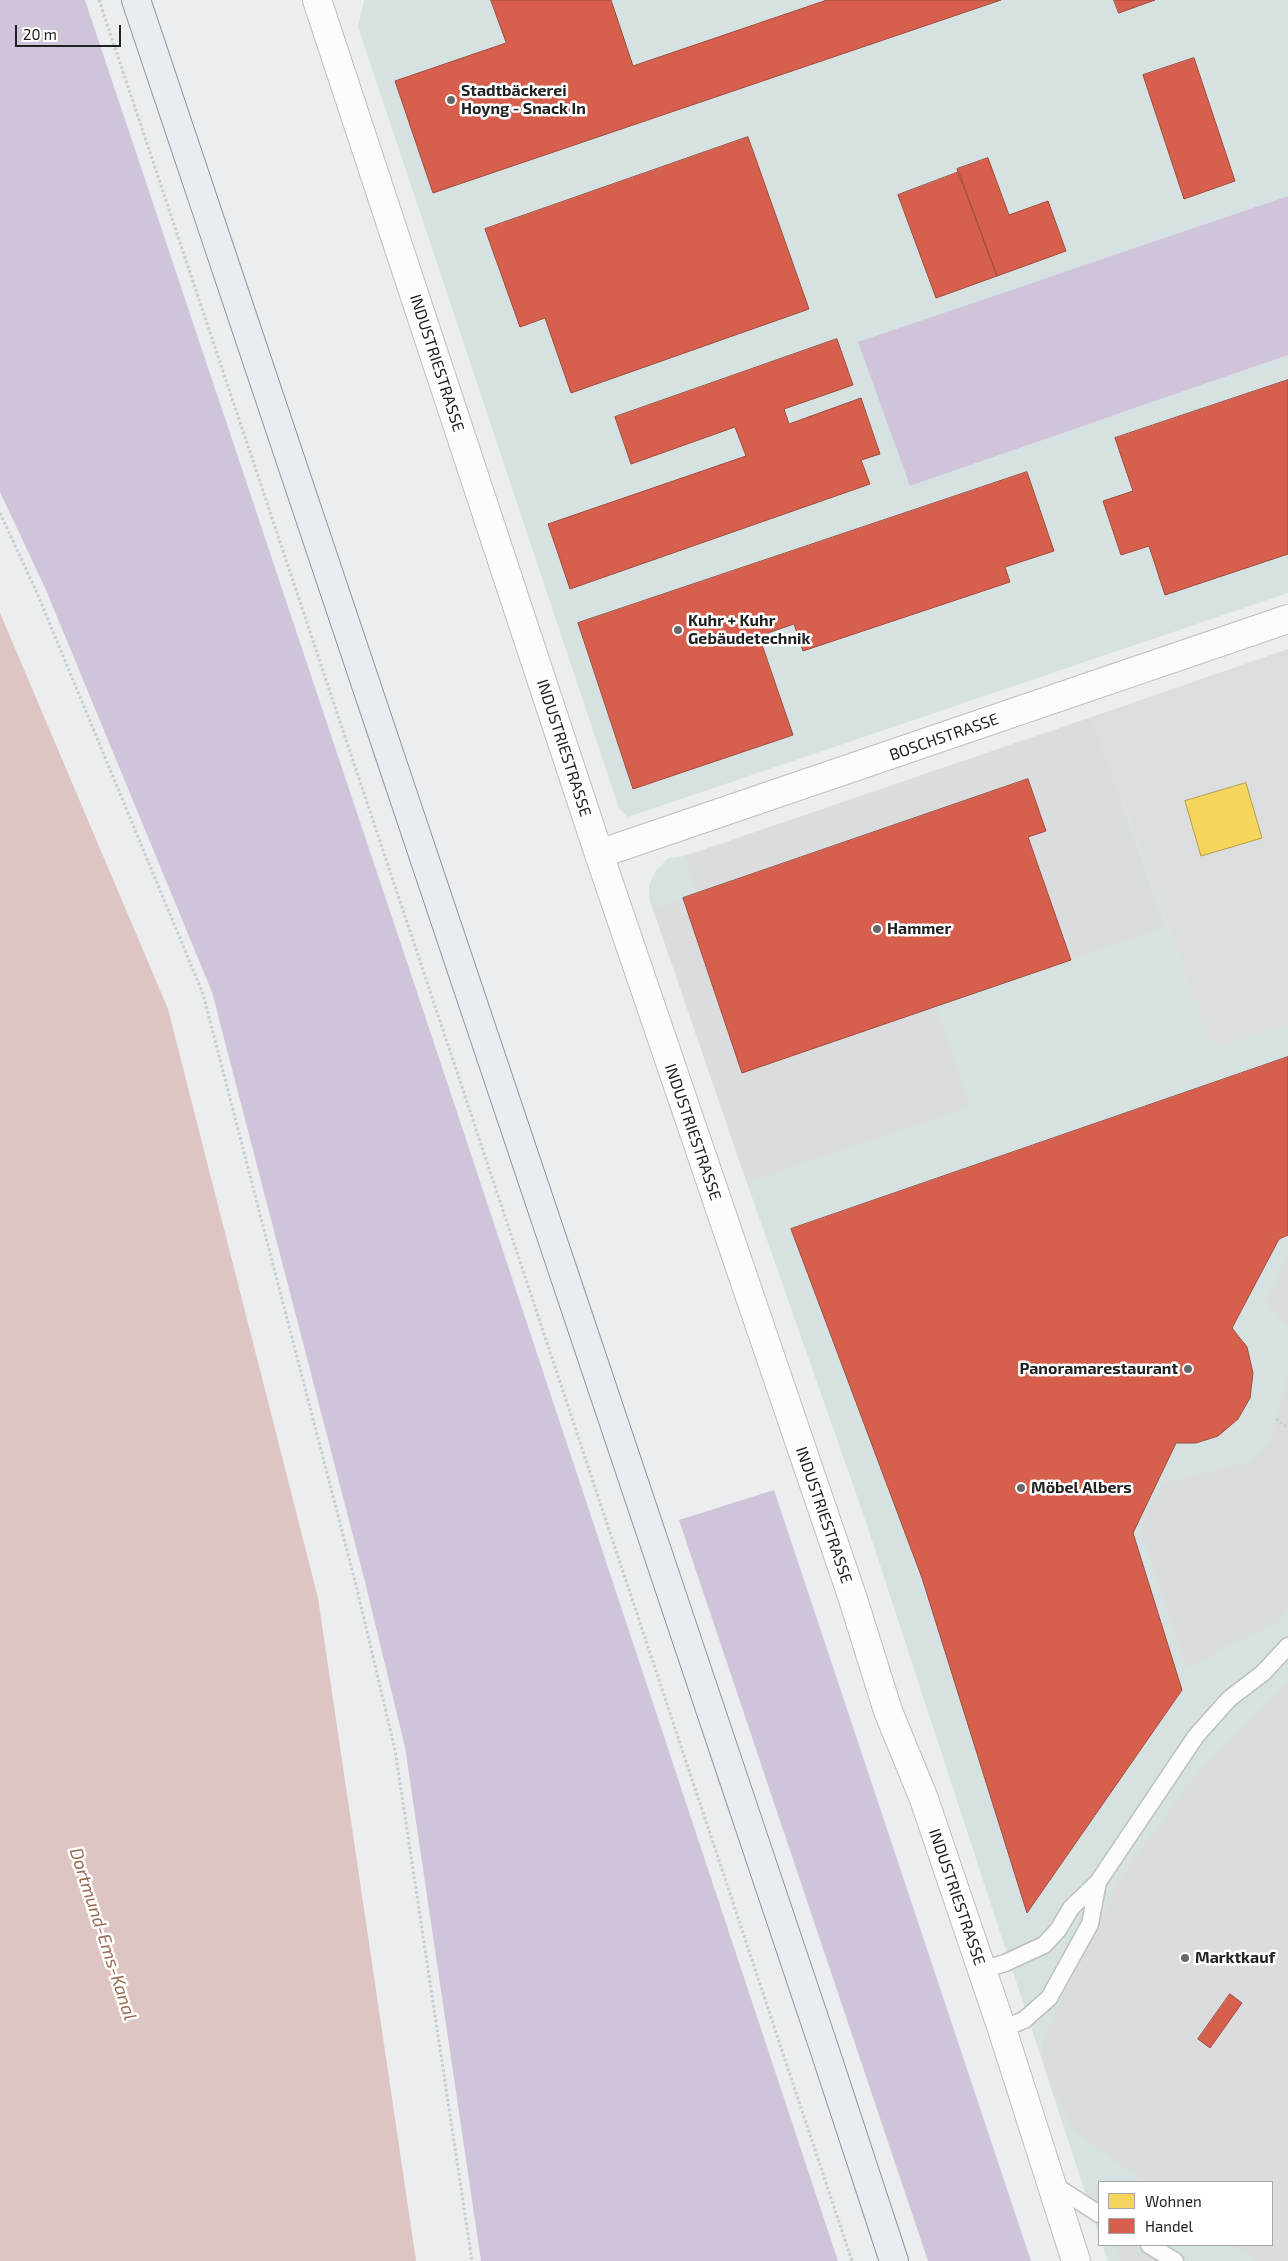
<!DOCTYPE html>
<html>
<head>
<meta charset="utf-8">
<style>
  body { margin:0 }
  #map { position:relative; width:1288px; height:2261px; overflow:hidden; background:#ebedef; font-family:"Exo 2",sans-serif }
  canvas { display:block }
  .legend { position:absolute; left:1098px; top:2181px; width:175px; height:65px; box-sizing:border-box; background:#fff; border:1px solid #a6a6a6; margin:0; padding:6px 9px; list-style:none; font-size:15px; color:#212121 }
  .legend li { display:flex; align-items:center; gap:10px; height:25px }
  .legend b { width:25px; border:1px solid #a6a6a6 }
  .scale { position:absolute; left:15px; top:25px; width:106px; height:22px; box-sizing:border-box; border:2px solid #212121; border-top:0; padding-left:6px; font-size:15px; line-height:18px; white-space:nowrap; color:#212121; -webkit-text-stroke:4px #fff; paint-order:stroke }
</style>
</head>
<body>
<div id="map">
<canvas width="1288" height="2261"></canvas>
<ul class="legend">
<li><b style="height:14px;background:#f6d55c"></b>Wohnen</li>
<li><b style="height:14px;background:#d6604d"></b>Handel</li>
</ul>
<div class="scale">20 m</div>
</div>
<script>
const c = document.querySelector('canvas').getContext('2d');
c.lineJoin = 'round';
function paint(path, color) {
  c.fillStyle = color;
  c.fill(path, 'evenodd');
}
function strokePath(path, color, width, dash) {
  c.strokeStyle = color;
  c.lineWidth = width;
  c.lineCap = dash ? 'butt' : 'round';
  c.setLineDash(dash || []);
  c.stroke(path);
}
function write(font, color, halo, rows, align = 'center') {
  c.font = font + ' "Exo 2",sans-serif';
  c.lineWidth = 5;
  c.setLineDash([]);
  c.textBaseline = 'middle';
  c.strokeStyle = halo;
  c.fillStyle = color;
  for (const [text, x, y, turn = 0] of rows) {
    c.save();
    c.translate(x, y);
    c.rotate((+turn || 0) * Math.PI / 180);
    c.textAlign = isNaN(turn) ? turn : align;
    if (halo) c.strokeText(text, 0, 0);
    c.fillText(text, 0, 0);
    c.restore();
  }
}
const residential = new Path2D(`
  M1288 649V1024L1212 1049 1092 717Z`);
const commercial = new Path2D(`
  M364 0H1288V196L859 342 910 486 1288 355V593L628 817 619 808 358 27Z
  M1092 717 1212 1048 1288 1024V2261H1108L1102 2245H1272V2182H1099V2235L865 1519 747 1183 650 901 649 886 656 870 669 858 685 856Z`);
const forest = new Path2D(`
  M0 0H85L438 1055 838 2261H481L405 1747 365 1582 212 992 46 590 0 492Z
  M1288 196V355L910 486 858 342Z
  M774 1490 1031 2261H928L679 1520Z`);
const parking = new Path2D(`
  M1092 717 1165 928 1071 960 1028 837 1045 831 1028 779 697 892 685 856Z
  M683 898 742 1073 936 1007 970 1107 747 1183 653 908Z
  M1288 1251V1329L1266 1303Z
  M1288 1372V1609L1282 1618 1268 1628 1223 1648 1209 1659 1186 1669 1140 1527 1161 1484 1249 1462 1270 1442Z
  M1288 1680V2261H1255L1232 2245H1272V2182H1144L1073 2131 1047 2074 1041 2052 1043 2038 1120 1878 1197 1772Z
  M1116 2245H1129L1155 2261H1121Z`);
const water = new Path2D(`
  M0 613 168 1009 318 1598 416 2261H0Z`);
const homes = new Path2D(`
  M1246 783 1262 838 1201 856 1185 801Z`);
const shops = new Path2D(`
  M491 0H611L633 66 827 0H1001L433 193 395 81 506 43Z
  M1114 0H1155L1119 13Z
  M1194 58 1235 181 1184 199 1143 75Z
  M748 137 809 309 571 393 545 318 520 327 485 229Z
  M988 158 1009 215 1048 201 1066 251 997 276 957 169Z
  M959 172 997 276 936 298 898 195Z
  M837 339 853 385 784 409 789 424 861 398 880 454 861 460 870 484 570 589 548 524 746 456 735 427 631 464 615 417Z
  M1288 380V554L1165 595 1149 546 1121 555 1103 501 1133 491 1115 438Z
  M1027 472 1054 551 1005 567 1010 582 803 651 794 624 759 636 793 735 633 789 578 623Z
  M1028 779 1046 831 1028 837 1071 960 742 1073 683 898Z
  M1288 1057V1235L1279 1239 1232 1328 1247 1347 1253 1373 1250 1398 1238 1419 1218 1436 1196 1443H1176L1133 1533 1182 1690 1027 1913 922 1578 791 1229Z
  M1230 1994 1242 2003 1210 2048 1198 2039Z`);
const path = new Path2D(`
  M99 0 450 1051 852 2261
  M0 513 37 593 203 994 356 1585 395 1750 472 2261
  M1276 1419 1288 1428`);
const service = new Path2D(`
  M982 1970 1005 1963 1044 1945 1058 1930 1071 1908 1098 1882 1196 1736 1229 1699 1263 1673 1288 1646
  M1002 2029 1024 2020 1049 1998 1090 1924 1098 1882
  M1051 2183 1099 2214
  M1149 2245 1175 2261`);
const minor = new Path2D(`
  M317 0 599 854 852 1596 888 1711 924 1799 1002 2029 1076 2261
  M599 854 1288 619`);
const primary = new Path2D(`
  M136 0 824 2048 894 2261`);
const markers = [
  [451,100,5,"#686869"],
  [678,630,5,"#686869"],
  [877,929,5,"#686869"],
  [1188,1369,5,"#686869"],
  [1021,1488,5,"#686869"],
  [1185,1958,5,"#686869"]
];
const poiNames = [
  ["Stadtbäckerei",461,91],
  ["Hoyng - Snack In",461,109],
  ["Kuhr + Kuhr",688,621],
  ["Gebäudetechnik",688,639],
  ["Hammer",887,929],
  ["Panoramarestaurant",1178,1369,"right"],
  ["Möbel Albers",1031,1488],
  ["Marktkauf",1195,1958]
];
const streetNames = [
  ["INDUSTRIESTRASSE",437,363,72],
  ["BOSCHSTRASSE",944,737,-19],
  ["INDUSTRIESTRASSE",564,748,72],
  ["INDUSTRIESTRASSE",693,1132,71],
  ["INDUSTRIESTRASSE",824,1515,71],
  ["INDUSTRIESTRASSE",957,1897,71]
];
const waterNames = [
  ["Dortmund-Ems-Kanal",103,1934,72]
];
paint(residential, '#dcddde');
paint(commercial, '#d6e2e2');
paint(forest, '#d0c4db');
paint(parking, '#dbdcdd');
paint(water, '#dec4c2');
paint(homes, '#f6d55c');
strokePath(homes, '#b69f4a', 1);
paint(shops, '#d6604d');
strokePath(shops, '#a04d40', 1);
strokePath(service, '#bdbebf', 19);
strokePath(minor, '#bdbebf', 30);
strokePath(primary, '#8996a4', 30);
strokePath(path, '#c3cfce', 3, [2.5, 2.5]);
strokePath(service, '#fcfcfd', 16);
strokePath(minor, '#fcfcfd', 28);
strokePath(primary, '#e8edf1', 28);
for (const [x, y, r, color] of markers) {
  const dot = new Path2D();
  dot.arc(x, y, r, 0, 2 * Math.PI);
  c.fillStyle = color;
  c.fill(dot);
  strokePath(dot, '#fff', 2);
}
write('bold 16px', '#212121', '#fff', poiNames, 'left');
write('16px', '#212121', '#fff', streetNames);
write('italic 18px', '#996a4f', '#fff', waterNames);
</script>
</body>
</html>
